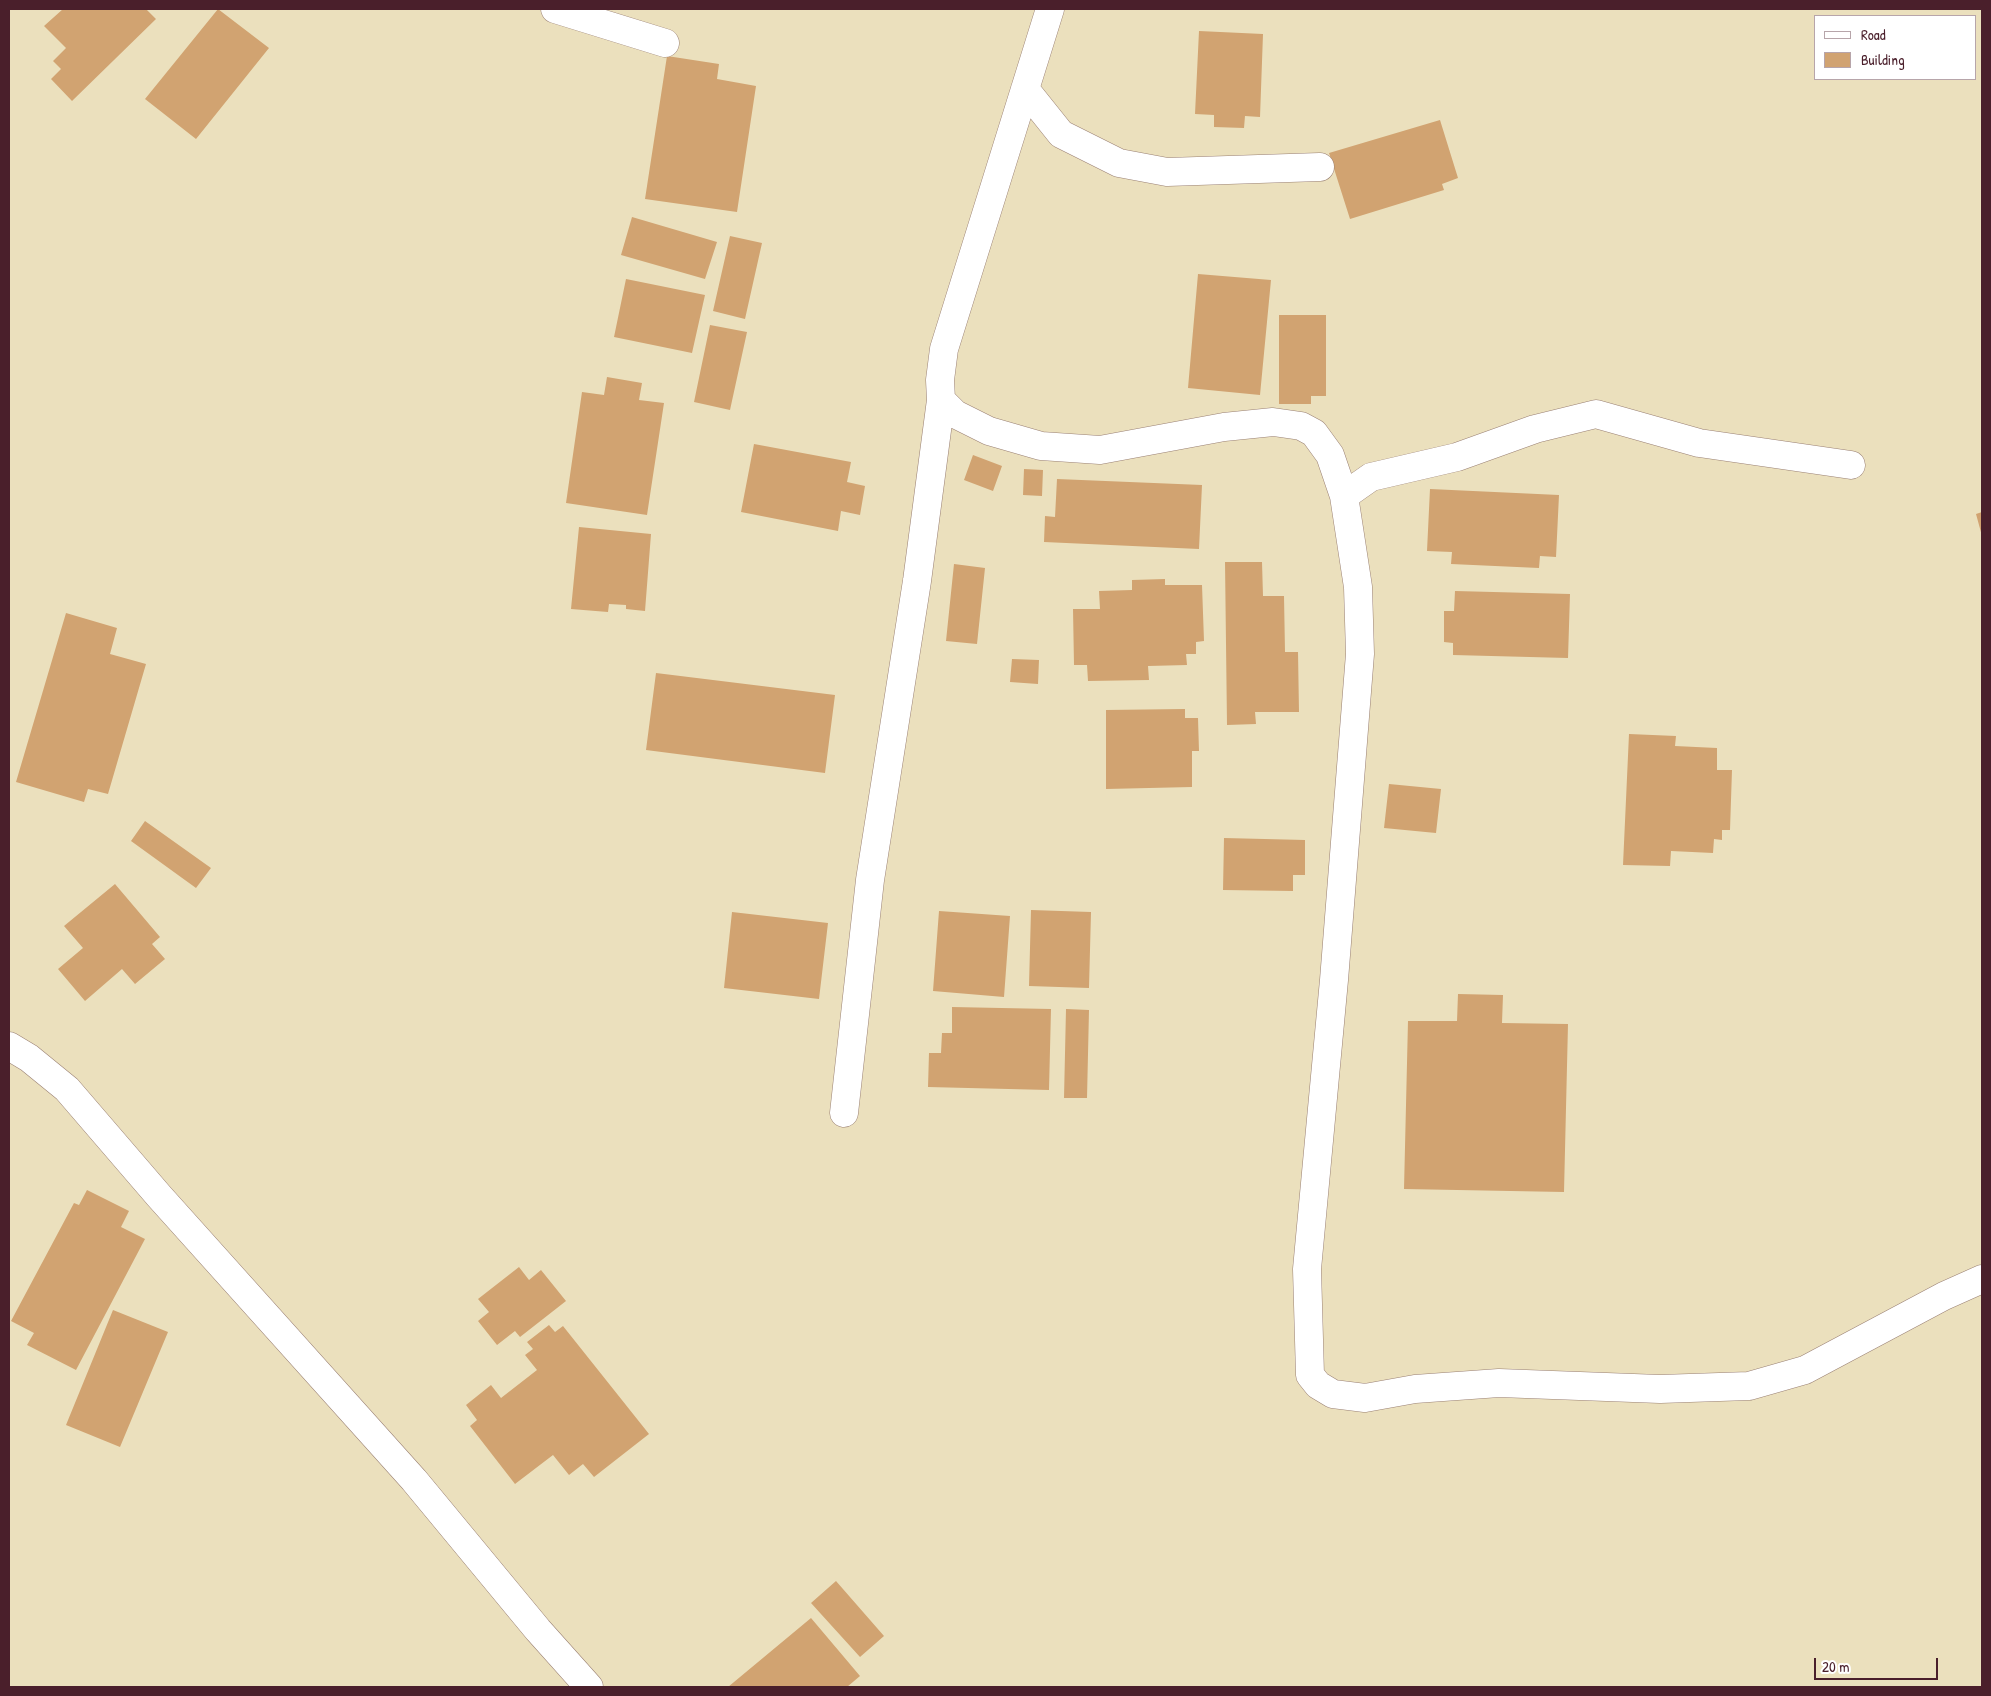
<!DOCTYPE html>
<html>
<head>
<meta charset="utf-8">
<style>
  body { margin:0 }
  #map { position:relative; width:1991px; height:1696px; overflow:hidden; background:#ebe0bd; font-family:"Patrick Hand",sans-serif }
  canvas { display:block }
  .frame { position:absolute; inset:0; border:10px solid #4a1f2b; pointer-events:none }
  .legend { position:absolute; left:1814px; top:15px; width:162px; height:65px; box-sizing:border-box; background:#fff; border:1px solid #b7a5aa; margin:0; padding:6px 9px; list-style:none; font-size:15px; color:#4a1f2b }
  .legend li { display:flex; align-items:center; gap:10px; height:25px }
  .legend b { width:25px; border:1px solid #b7a5aa }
  .scale { position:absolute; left:1814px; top:1658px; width:124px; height:22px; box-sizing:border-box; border:2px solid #4a1f2b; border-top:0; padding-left:6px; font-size:15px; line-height:18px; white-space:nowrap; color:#4a1f2b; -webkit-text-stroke:4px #fff; paint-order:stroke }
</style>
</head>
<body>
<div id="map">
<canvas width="1991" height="1696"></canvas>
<div class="frame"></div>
<ul class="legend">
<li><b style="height:6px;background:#fff"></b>Road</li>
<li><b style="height:14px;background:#d1a371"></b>Building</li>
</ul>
<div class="scale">20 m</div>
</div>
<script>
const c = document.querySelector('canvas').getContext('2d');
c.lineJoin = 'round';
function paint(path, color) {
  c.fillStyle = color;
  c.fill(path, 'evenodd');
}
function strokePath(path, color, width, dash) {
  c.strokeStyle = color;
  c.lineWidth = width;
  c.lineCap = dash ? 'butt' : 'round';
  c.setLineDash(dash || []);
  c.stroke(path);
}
const building = new Path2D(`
  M63 9H146L156 19 72 101 51 79 61 69 53 61 66 48 44 26Z
  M218 9 269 48 196 139 145 99Z
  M1199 31 1263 34 1260 117 1245 116 1244 128 1214 127V115L1195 114Z
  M667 56 719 64 717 79 756 86 737 212 645 199Z
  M1440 120 1458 178 1442 184 1444 190 1350 219 1329 153Z
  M632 217 717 242 705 279 621 255Z
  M730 236 762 243 745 319 713 311Z
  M1198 274 1271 280 1260 395 1188 388Z
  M626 279 705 295 692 353 614 337Z
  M1279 315H1326V396H1311V404H1279Z
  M710 325 747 332 730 410 694 402Z
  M607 377 642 383 639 400 664 403 647 515 566 503 582 392 604 395Z
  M754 444 851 462 847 482 865 486 860 515 841 511 838 531 741 512Z
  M973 455 1002 466 993 491 964 480Z
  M1024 469 1043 470 1042 496 1023 495Z
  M1057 479 1202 485 1199 549 1044 542 1045 516 1055 517Z
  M1430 489 1559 495 1556 557 1540 556 1539 568 1451 564 1452 552 1427 551Z
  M1982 512V536L1976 514Z
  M579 527 651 534 645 611 626 609V605L609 604 608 612 571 609Z
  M1225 562H1262L1263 596H1284L1285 652H1298L1299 712H1255L1256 724 1227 725Z
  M954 564 985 568 977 644 946 641Z
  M1165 579V585H1202L1204 641 1196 642V654H1186L1187 665 1148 666 1149 680 1088 681 1087 665H1074L1073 609H1100L1099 591 1132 590V580Z
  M1455 591 1570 594 1568 658 1453 655V643L1444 642V611H1454Z
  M66 613 117 628 110 654 146 664 108 794 88 789 84 802 16 782Z
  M1012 659 1039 660 1038 684 1010 682Z
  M656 673 835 695 825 773 646 750Z
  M1185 709V718H1198L1199 751H1192V787L1106 789V710Z
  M1629 734 1676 736 1675 746 1717 748V770H1732L1730 830H1722V840L1714 839 1713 853 1671 851 1670 866 1623 865Z
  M1389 784 1441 789 1436 833 1384 828Z
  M145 821 211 868 196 888 131 841Z
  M1224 838 1305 840V875H1293V891L1223 890Z
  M115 884 160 937 152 944 165 959 135 984 122 969 85 1001 58 969 83 948 64 926Z
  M1031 910 1091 912 1089 988 1029 986Z
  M939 911 1010 916 1004 997 933 991Z
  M732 912 828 923 819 999 724 988Z
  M1458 994 1503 995 1502 1023 1568 1024 1564 1192 1404 1189 1408 1021H1457Z
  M952 1007 1051 1009 1049 1090 928 1087 929 1053H941L942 1033H952Z
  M1066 1009 1089 1010 1087 1098H1064Z
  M87 1190 129 1211 121 1227 145 1239 76 1370 27 1345 34 1333 11 1321 74 1203 79 1205Z
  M519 1267 529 1280 541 1270 566 1301 520 1337 515 1331 497 1345 478 1321 489 1312 478 1299Z
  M113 1310 168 1332 120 1447 66 1425Z
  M549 1325 555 1332 563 1326 649 1434 594 1477 583 1464 569 1475 553 1455 515 1484 470 1426 477 1420 466 1405 491 1385 501 1398 537 1370 525 1355 533 1349 527 1342Z
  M836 1581 884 1636 860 1657 811 1603Z
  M811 1618 860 1676 847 1687H728Z`);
const minor = new Path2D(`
  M555 9 665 43
  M1025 89 1061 134 1119 163 1167 172 1320 167
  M941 400 955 414 989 431 1041 446 1100 450 1224 427 1273 422 1301 426 1314 433 1330 455 1344 496 1358 587 1360 654 1334 980 1307 1269 1310 1375 1318 1385 1333 1394 1365 1398 1415 1389 1499 1383 1660 1389 1749 1386 1805 1370 1944 1296 1982 1279
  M1344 496 1371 477 1457 457 1535 429 1596 414 1699 443 1851 465
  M9 1046 29 1058 67 1089 159 1196 414 1480 538 1630 589 1687
  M844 1113 870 880 917 581 941 400 940 380 944 349 1050 9`);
paint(building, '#d1a371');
strokePath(minor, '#9a8074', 29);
strokePath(minor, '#fff', 28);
</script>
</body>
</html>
